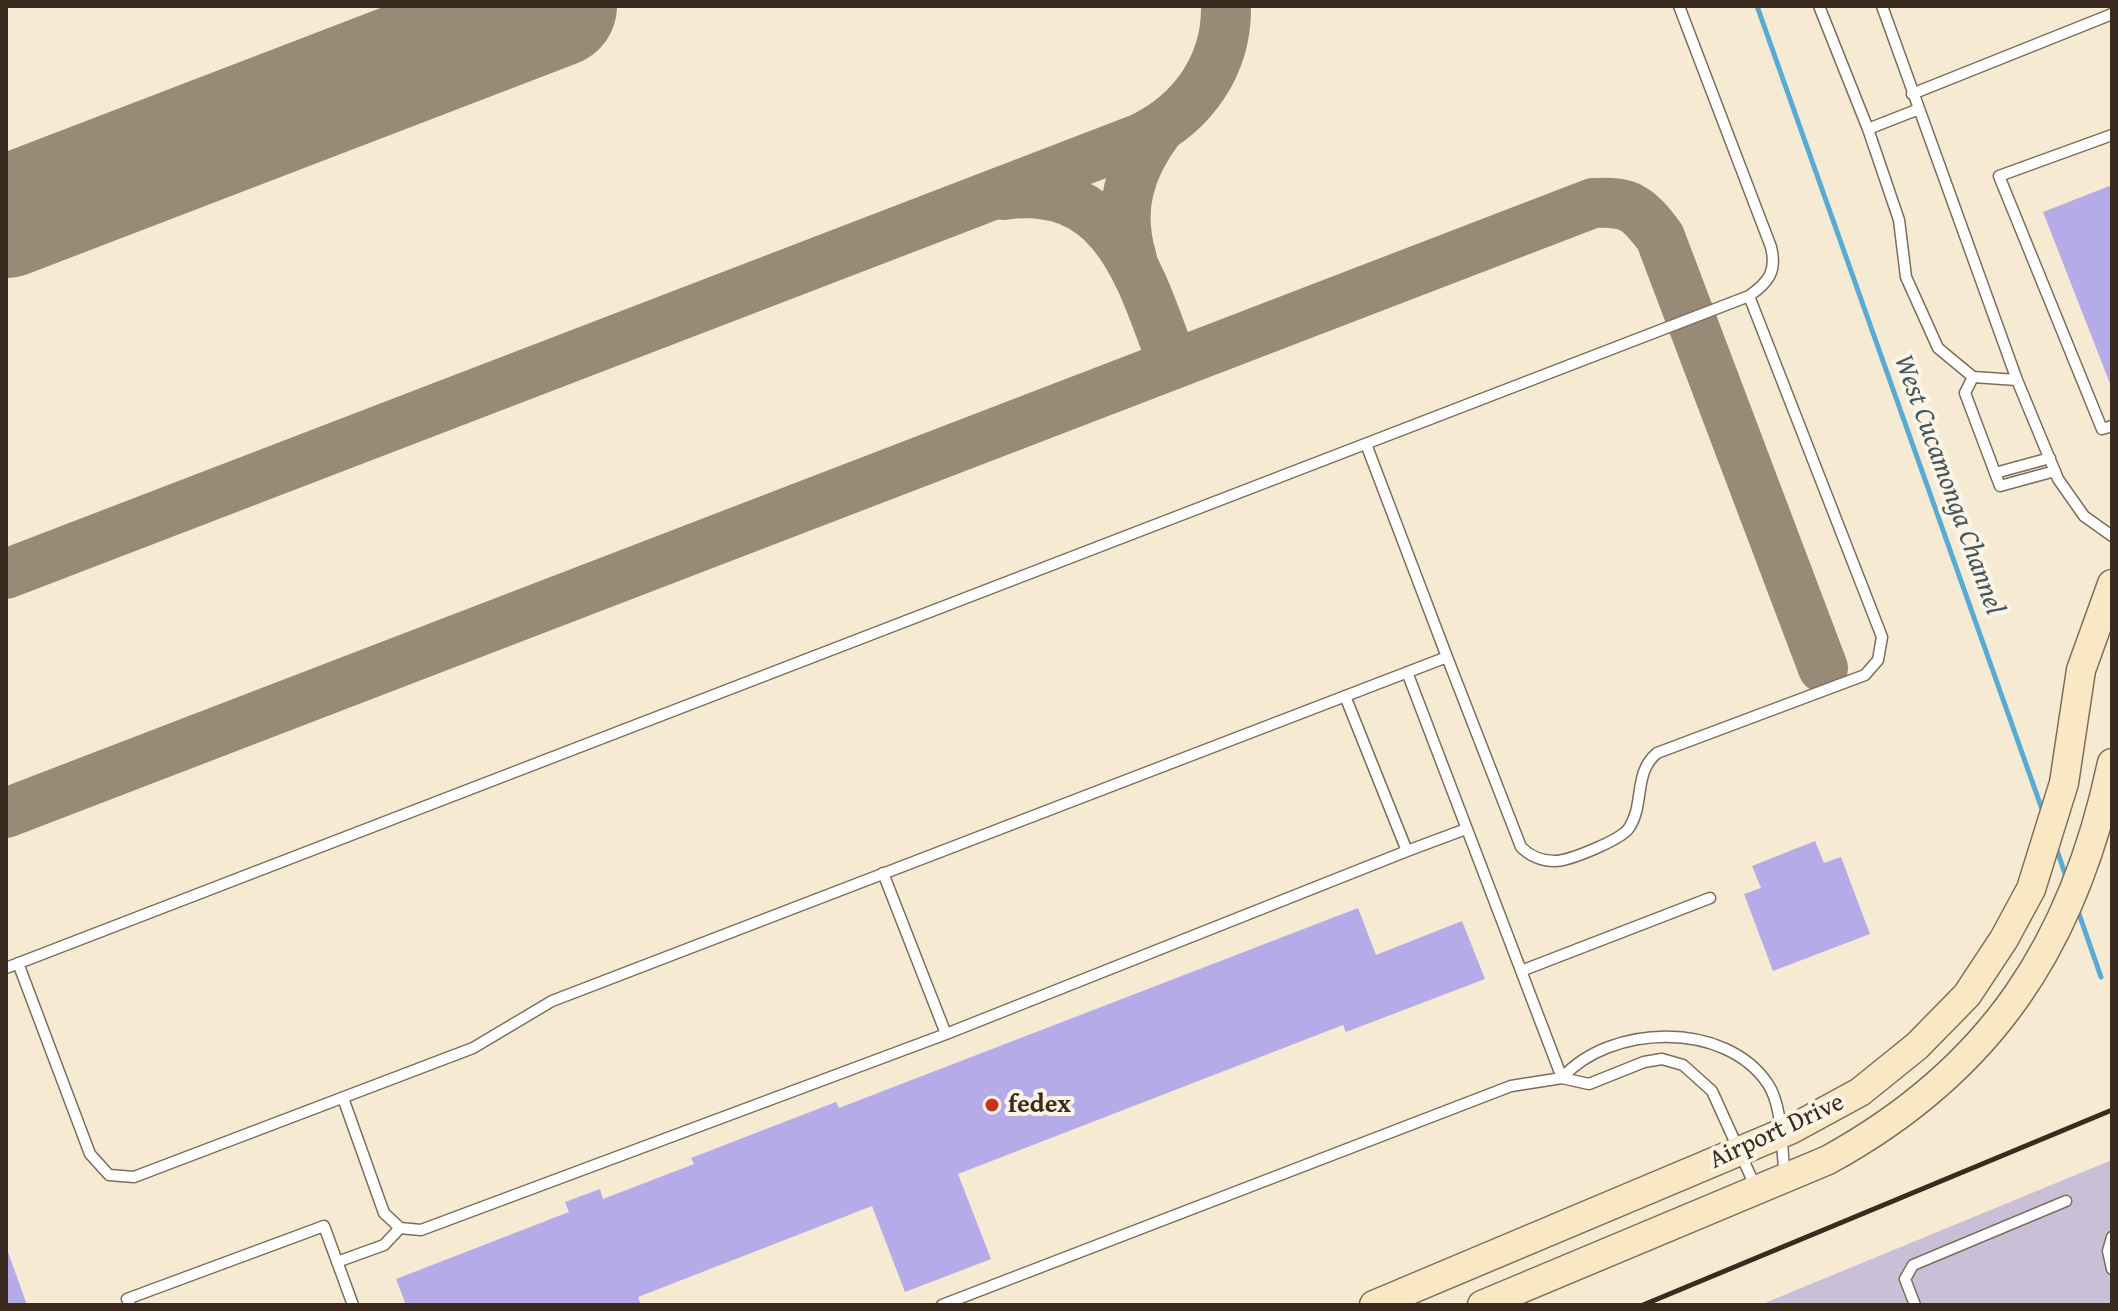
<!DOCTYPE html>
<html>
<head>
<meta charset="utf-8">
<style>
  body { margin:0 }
  #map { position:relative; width:2118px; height:1311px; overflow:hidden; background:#f7ead2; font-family:"Gentium Book Plus",serif }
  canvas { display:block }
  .frame { position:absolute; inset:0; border:8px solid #3b2a1e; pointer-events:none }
</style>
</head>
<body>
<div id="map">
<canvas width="2118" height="1311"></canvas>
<div class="frame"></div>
</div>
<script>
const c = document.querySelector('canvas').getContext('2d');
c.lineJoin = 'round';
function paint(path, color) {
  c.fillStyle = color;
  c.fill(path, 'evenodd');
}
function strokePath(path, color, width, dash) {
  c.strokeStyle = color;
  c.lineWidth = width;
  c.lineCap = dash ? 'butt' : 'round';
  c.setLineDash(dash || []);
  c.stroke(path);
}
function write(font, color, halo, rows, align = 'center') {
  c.font = font + ' "Gentium Book Plus",serif';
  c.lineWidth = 8;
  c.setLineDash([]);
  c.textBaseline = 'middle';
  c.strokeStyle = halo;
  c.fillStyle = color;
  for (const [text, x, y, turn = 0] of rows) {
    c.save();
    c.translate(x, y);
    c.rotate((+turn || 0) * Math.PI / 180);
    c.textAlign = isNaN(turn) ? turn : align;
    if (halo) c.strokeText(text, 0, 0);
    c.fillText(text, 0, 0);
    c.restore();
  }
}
const industrial = new Path2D(`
  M2112 1160V1305H1760Z`);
const stream = new Path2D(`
  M1757 6 2043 812
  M2056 847 2067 880
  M2077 908 2101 977`);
const taxiway = new Path2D(`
  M1003 195C1117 179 1141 280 1173 364
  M1132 259C1117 210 1129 169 1159 129
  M6 574 1141 138C1193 113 1227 65 1226 6
  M6 813 1593 203C1630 201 1638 208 1660 237L1823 668`);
const runway = new Path2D(`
  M6 217 556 6`);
const building = new Path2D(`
  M2112 185V385L2111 386 2043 212Z
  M1815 841 1824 863 1841 857 1870 934 1773 971 1744 894 1761 888 1752 866Z
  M1358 908 1376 955 1462 921 1485 979 1346 1032 1343 1025 958 1174 991 1259 905 1292 872 1206 638 1297 641 1305H406L396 1279 569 1212 565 1202 600 1189 603 1199 694 1164 691 1158 836 1102 839 1108Z
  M8 1252 27 1305H6Z`);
const lane = new Path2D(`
  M1819 6 1868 129 1919 109
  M1882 6 2017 380 2058 479 2084 516 2112 536
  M1912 94 2112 14
  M1868 129 1899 220 1906 277 1938 348 1973 377 2017 380
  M2112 135 1999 176 2102 429 2112 426
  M1973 377 1965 393 2000 486 2055 471
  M1366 444 1447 657
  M1995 473 2050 458
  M1407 672 1562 1078
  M1407 851 1466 829
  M883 873 946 1034
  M18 963 90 1154 109 1175 134 1177 473 1048 552 1001 1447 657 1521 847C1531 857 1541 861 1555 861 1569 861 1621 840 1629 828 1645 804 1633 773 1657 753L1865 675 1878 660 1882 637 1749 296
  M6 968 1749 296C1769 282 1777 271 1771 247L1679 6
  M1521 971 1710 898
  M1562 1078C1610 1024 1725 1020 1768 1084 1783 1107 1781 1148 1785 1175
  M343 1098 384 1213 400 1228 421 1230 946 1034 1407 851 1345 696
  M2112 1237 2108 1251 2112 1269
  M337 1262 384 1245 400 1228
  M130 1305 127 1299 324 1226 353 1305
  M942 1305 1511 1086 1562 1078 1589 1084 1644 1062 1662 1059 1683 1065 1712 1091 1756 1188
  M1915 1305 1905 1279 1913 1265 2066 1201`);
const secondary = new Path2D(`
  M1374 1305 1792 1129 1860 1092 1917 1046 1967 995 2004 939 2031 889 2064 783 2081 670 2112 584
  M1482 1305 1828 1160C1992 1070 2074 943 2112 763`);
const rail = new Path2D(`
  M1643 1305 2112 1110`);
const markers = [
  [992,1105,8,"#c8321e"]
];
const poiNames = [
  ["fedex",1008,1105]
];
const streetNames = [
  ["Airport Drive",1777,1132,-25]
];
const waterNames = [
  ["West Cucamonga Channel",1948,485,70]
];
paint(industrial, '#c9bfd7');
strokePath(stream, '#58abd4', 5);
strokePath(taxiway, '#998a78', 50);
strokePath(runway, '#998a78', 122);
paint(building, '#b5abe8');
strokePath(lane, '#7d6d5d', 13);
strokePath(secondary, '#7d6d5d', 31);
strokePath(lane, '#fff', 10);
strokePath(secondary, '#fae7c3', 28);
strokePath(rail, '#3b2a1e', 5);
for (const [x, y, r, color] of markers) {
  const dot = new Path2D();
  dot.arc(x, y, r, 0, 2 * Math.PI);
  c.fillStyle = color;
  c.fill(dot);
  strokePath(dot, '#fcf5e5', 3);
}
write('bold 26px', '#3b2a1e', '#fcf5e5', poiNames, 'left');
write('26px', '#3b2a1e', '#fcf5e5', streetNames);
write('italic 28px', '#45575e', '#fcf5e5', waterNames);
</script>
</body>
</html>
